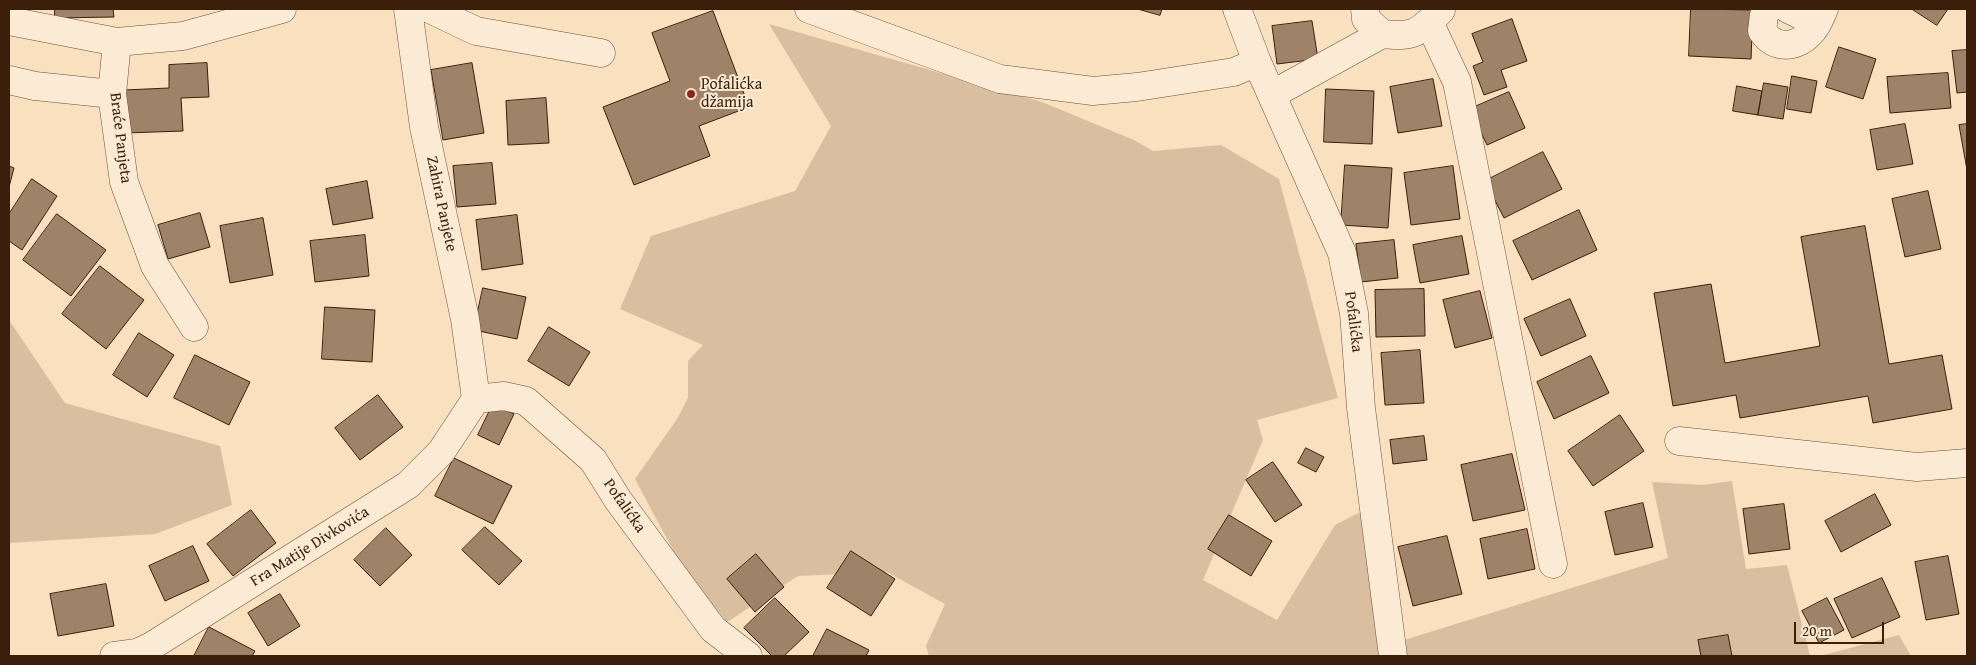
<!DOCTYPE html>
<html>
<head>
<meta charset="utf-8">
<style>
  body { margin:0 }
  #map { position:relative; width:1976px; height:665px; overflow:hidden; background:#f9e0be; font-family:"Gentium Book Plus",serif }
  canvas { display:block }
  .frame { position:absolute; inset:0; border:10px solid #3b1f0b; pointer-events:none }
  .scale { position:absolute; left:1794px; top:622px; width:90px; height:22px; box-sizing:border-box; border:2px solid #3b1f0b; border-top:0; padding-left:6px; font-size:15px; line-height:18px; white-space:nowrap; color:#3b1f0b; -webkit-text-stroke:4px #fbebd5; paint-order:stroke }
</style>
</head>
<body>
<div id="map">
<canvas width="1976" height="665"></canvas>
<div class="frame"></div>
<div class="scale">20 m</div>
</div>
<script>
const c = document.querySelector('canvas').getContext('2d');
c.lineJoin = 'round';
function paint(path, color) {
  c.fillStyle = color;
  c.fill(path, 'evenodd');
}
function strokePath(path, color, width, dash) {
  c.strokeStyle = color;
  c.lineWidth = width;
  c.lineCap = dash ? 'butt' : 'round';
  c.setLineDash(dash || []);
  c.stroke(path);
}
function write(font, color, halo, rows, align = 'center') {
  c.font = font + ' "Gentium Book Plus",serif';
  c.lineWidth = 4;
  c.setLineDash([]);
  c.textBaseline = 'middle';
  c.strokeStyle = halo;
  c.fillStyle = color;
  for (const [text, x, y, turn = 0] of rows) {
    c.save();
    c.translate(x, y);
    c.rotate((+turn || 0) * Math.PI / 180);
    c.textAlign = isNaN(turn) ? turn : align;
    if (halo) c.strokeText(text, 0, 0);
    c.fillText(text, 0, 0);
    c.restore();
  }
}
const green = new Path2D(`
  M769 24 1042 102 1134 140 1153 151 1221 145 1279 179 1338 398 1257 420 1263 440 1203 580 1277 620 1335 525 1364 510 1380 656H929L926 646 945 604 887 572 798 576 727 622 682 567 635 479 677 419 688 398V361L703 345 620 309 651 236 795 191 831 126Z
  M9 320 65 403 220 446 232 505 155 534 9 543Z
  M1732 481 1746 569 1787 565 1810 656H1403L1401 641 1668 558 1652 482 1702 485Z
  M1899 635 1911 656H1820Z`);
const building = new Path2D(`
  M55 9H113L114 17 55 18Z
  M1138 9H1162L1160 15Z
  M1691 9 1753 10 1751 59 1689 56Z
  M1912 9H1948L1937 25Z
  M713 11 749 107 699 126 710 156 634 185 603 107 670 81 652 33Z
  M1512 19 1527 61 1501 70 1507 87 1484 95 1473 66 1483 62 1472 34Z
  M1312 21 1318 59 1277 64 1272 26Z
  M1839 47 1876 59 1863 99 1826 87Z
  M1967 50V92L1957 93 1952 51Z
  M207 63 209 97 181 98 183 131 126 133 124 90 169 88V65Z
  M472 63 484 133 443 140 431 70Z
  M1948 73 1951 108 1890 113 1887 77Z
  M1792 76 1817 81 1811 113 1787 109Z
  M1433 79 1442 126 1398 133 1390 87Z
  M1764 83 1788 87 1783 119 1758 115Z
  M1737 86 1762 91 1758 115 1733 111Z
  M1326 89 1374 91 1372 144 1324 142Z
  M1509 92 1525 128 1487 145 1470 109Z
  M546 98 549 143 508 145 506 101Z
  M1905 124 1913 164 1877 170 1870 130Z
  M1967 124V170L1959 125Z
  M1543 152 1562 189 1504 218 1485 181Z
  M492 163 496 204 457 207 453 166Z
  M1345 165 1392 168 1388 228 1341 225Z
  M9 166 14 168 9 187Z
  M1453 166 1460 219 1411 225 1404 173Z
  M32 179 57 196 22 250 9 241V214Z
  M367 181 373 218 333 225 326 189Z
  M1928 191 1941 249 1905 257 1892 199Z
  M1579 210 1597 250 1532 280 1513 241Z
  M200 213 210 247 168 259 158 225Z
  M57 214 106 250 71 296 23 260Z
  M517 215 523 264 482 270 476 220Z
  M263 218 273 275 230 283 220 226Z
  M1865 226 1889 364 1942 355 1952 409 1873 423 1868 396 1740 418 1736 395 1673 406 1654 293 1711 284 1725 363 1820 346 1801 237Z
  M365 235 369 276 315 282 310 241Z
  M1462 236 1469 274 1420 283 1413 245Z
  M1394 240 1398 278 1361 282 1356 244Z
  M100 266 144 300 106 349 62 314Z
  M483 288 526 297 517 339 474 330Z
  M1424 289 1425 336 1376 337 1375 290Z
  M1480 291 1492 338 1455 348 1443 300Z
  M1570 299 1586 336 1541 356 1524 319Z
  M325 307 375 310 372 362 322 359Z
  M549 327 590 352 569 386 528 361Z
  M139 333 174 355 147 397 113 375Z
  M1420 350 1424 403 1385 405 1381 353Z
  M195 355 250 382 229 425 174 398Z
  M1591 356 1609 393 1554 419 1537 382Z
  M378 395 403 427 360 460 335 428Z
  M493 404 514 414 499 445 478 435Z
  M1620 415 1644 451 1593 486 1568 451Z
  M1424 436 1427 460 1393 464 1390 440Z
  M1306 448 1324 457 1316 472 1298 463Z
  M1512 454 1525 510 1473 521 1461 465Z
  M454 458 512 486 493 524 435 496Z
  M1273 462 1302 505 1275 522 1246 480Z
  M1875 494 1891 525 1841 552 1825 521Z
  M1643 503 1653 547 1615 555 1605 512Z
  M1784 504 1790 549 1749 554 1743 509Z
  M251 510 276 543 233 576 207 544Z
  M1229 515 1272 541 1251 576 1208 549Z
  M485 527 522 561 499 585 462 550Z
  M386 528 412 555 380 586 354 560Z
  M1527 529 1535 569 1488 579 1480 539Z
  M1447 536 1462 594 1413 606 1398 547Z
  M193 546 209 581 165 601 149 566Z
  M851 551 895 579 871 616 827 588Z
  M756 554 784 587 755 612 727 579Z
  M1948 556 1959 614 1926 620 1915 562Z
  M1882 578 1900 617 1852 638 1834 599Z
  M106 584 114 626 58 636 50 594Z
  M280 594 300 626 268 646 248 613Z
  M775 598 809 632 784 656H772L744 628Z
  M1827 598 1844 630 1819 643 1802 611Z
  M209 627 255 651 252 656H194Z
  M827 629 869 650 866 656H813Z
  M1728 635 1732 656H1701L1698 640Z`);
const minor = new Path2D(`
  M408 9 424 127 465 319 476 399
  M430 9 476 31 601 53
  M809 9 1000 79 1093 91 1137 87 1234 72 1257 62
  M1237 9 1257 62 1342 253 1354 313 1361 408 1393 656
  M1365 9 1366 19 1382 34C1414 37 1418 34 1441 10
  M1768 9 1764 15 1762 31C1776 51 1798 48 1813 30 1818 24 1821 16 1824 9
  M1788 9 1817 23
  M9 21 117 42 183 36 282 9
  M1429 22 1457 82 1553 564
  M117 42 112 94 124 182 155 266 194 327
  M9 80 35 86 112 94
  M1273 94 1382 34
  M476 399 504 396 526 401 593 460 618 500 713 629 748 656
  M1679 441 1917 467 1967 463
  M114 656 137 653 150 647 408 485 441 452 476 399`);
const markers = [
  [691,94,5,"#8f2418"]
];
const poiNames = [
  ["Pofalićka",701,85],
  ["džamija",701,103]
];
const streetNames = [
  ["Braće Panjeta",120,138,83],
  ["Zahira Panjete",441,204,78],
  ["Pofalićka",1353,322,83],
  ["Pofalićka",624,506,55],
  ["Fra Matije Divkovića",310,547,-32]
];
paint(green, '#d9bfa0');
paint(building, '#9e8368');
strokePath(building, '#3b1f0b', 1);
strokePath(minor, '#6a4f38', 29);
strokePath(minor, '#fbebd5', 28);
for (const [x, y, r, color] of markers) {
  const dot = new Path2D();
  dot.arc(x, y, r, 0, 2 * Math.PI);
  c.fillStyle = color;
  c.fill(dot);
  strokePath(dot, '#fbebd5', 2);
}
write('16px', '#3b1f0b', '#fbebd5', poiNames, 'left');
write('16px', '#3b1f0b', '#fbebd5', streetNames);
</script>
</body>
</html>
